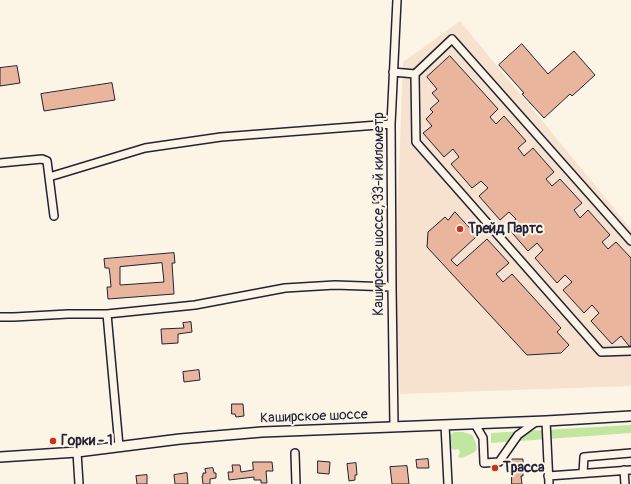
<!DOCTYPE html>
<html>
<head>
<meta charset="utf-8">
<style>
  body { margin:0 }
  canvas { display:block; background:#fcf5e5 }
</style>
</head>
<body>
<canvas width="631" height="484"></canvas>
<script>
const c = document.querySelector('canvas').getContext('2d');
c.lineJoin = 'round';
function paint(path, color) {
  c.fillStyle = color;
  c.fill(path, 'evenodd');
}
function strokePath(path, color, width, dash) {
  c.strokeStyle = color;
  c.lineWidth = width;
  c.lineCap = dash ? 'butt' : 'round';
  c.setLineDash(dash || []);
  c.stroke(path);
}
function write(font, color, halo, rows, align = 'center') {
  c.font = font + ' Pangolin,sans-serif';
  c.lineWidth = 4;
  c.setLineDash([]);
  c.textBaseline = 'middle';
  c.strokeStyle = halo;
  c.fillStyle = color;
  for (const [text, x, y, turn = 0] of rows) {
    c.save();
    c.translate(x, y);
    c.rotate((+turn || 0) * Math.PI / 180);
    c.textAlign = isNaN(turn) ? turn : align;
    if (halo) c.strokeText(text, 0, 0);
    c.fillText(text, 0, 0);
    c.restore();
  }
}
const built = new Path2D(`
  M460 21 631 229V386L400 394 395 278 403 62Z`);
const green = new Path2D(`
  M631 425V433L491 443V433Z
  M454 432H463L472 435C481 452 477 451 462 458L458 457 460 452 458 449 454 450 448 446 447 438Z`);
const building = new Path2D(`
  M522 44 548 74 574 51 595 75 572 96 570 94 544 118 522 94 524 93 499 65Z
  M450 56 498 109 490 117 496 124 504 116 526 141 518 148 524 156 533 148 554 172 546 179 552 186 560 179 582 203 574 210 580 218 588 210 610 235 602 242 608 249 616 242 631 258V346H629L621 336 612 344 591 321 599 313 592 305 584 313 563 290 572 282 565 275 557 283 535 258 543 250 537 243 528 251 507 227 516 219 509 212 500 220 479 196 488 188 481 181 472 188 451 164 459 157 453 149 444 157 423 133 432 126 426 119 433 112 430 109 439 101 432 93 437 89 427 77Z
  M17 66 20 83 0 86V68Z
  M112 83 115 100 44 111 41 94Z
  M372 190H378L379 203H373Z
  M455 212 477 236 451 260 457 266 487 239 509 263 496 274 503 282 512 274 561 328 557 332 569 345 561 353 527 355 427 247 428 232 445 217 448 220Z
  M174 253 175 263H172L174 294 108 299 107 287H111L110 275 109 268H105L104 259ZM162 263 164 282 120 285V267Z
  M191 322 192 332 178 334V343L162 344 161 329 184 328 183 323Z
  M199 370 200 380 184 382 183 372Z
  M232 404H243L244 416 236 417 235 414H232Z
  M428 459 429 468H417L416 460Z
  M512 459H523V476H521L522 484H512Z
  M318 461 330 462 329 474 318 473Z
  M253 462H272L273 471H266L267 483H261V480H254V477L229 480 228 472H233L232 465H240L241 472 253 470Z
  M356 463 357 475H355V480L349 481 347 464Z
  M407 466 409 484H392L390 467Z
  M213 468 214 473H216V478L210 479V484H203L202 476H203V473H206L205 469Z
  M187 473 188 484H175L174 475Z
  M147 475V484H137L136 476Z`);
const minor = new Path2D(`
  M393 72 415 74
  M0 163 42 159 47 161 54 216
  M49 177 145 148 221 137 391 124
  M631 241 452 39 415 74 416 142 601 352 631 351
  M107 314 119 446
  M0 317H14L68 314H107L146 310 195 305 285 288 335 285 392 287
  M546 421 549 484
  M475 424 483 438 484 463 499 462 518 435 537 421
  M445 425 448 484
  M394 427 392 287 391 124 397 0
  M77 452 79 484
  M295 453 296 484
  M624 470 625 484
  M583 473 584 457 631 453
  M548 476 631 470`);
const major = new Path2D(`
  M0 457 77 452 180 439 262 432 546 421 631 416`);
const markers = [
  [460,229,4,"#c8321e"],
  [53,441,4,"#c8321e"],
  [495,468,4,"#c8321e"]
];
const streetNames = [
  ["Каширское шоссе, 33-й километр",379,214,-90],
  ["Каширское шоссе",314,417,-2]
];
const poiNames = [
  ["Трейд Партс",468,229],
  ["Горки - 1",61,441],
  ["Трасса",503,468]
];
paint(built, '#f6e2cf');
paint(green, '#c1e6a0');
paint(building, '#e9b59c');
strokePath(building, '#22223b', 1);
strokePath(minor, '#22223b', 10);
strokePath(major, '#22223b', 12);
strokePath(minor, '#fcf5e5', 7);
strokePath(major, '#fcf5e5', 9);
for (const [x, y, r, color] of markers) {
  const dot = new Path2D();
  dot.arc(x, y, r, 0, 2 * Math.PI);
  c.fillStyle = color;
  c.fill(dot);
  strokePath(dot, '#fcf5e5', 1.5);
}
write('14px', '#22223b', '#fcf5e5', streetNames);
write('bold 14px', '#22223b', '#fcf5e5', poiNames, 'left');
</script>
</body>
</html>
